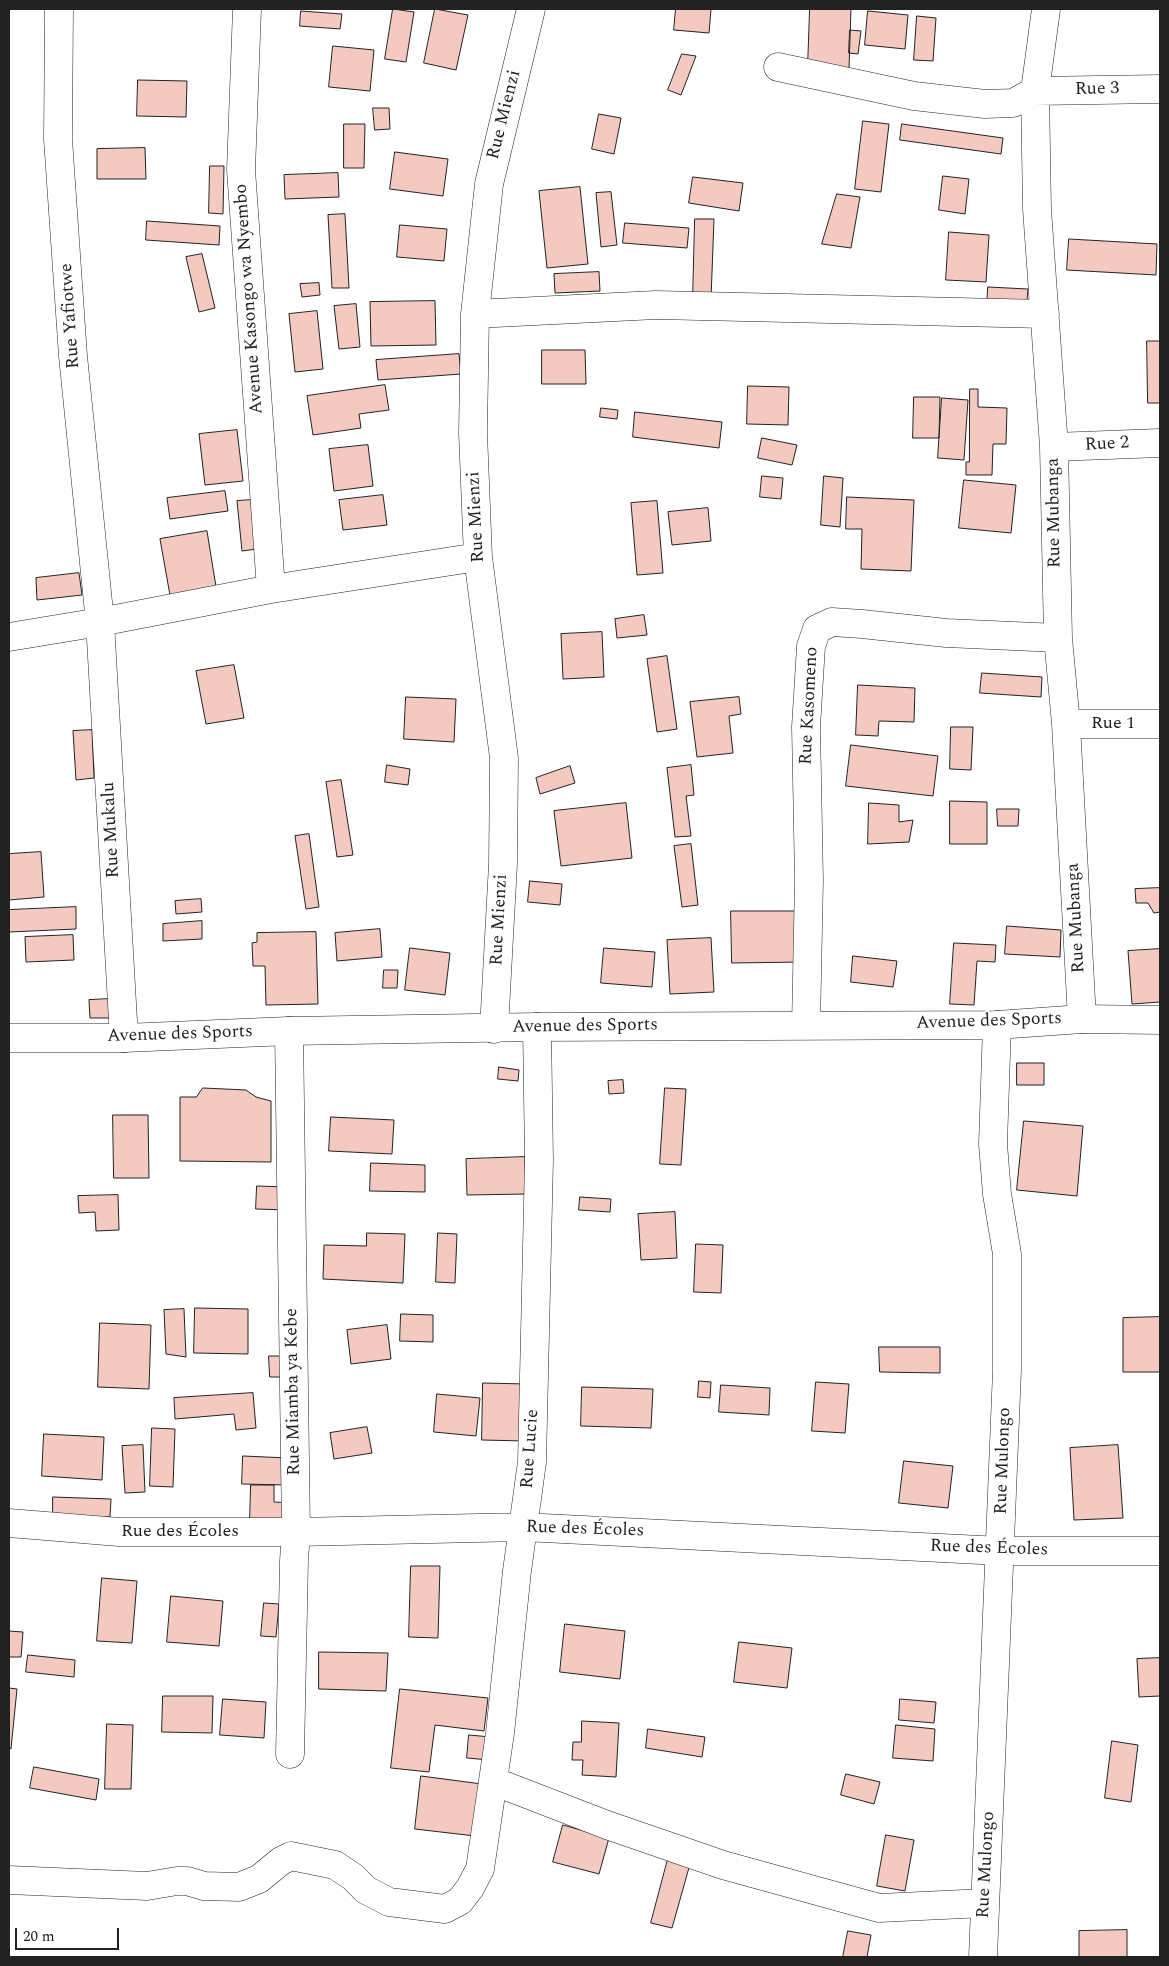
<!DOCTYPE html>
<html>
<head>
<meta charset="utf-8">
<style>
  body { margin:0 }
  #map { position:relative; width:1169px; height:1966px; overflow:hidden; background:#fff; font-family:Spectral,serif }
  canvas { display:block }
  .frame { position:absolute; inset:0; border:10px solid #222; pointer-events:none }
  .scale { position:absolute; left:15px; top:1928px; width:104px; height:22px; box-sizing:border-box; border:2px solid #222; border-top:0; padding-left:6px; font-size:15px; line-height:18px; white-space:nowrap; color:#222; -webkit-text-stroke:4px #fff; paint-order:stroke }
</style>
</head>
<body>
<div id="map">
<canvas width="1169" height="1966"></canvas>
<div class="frame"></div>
<div class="scale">20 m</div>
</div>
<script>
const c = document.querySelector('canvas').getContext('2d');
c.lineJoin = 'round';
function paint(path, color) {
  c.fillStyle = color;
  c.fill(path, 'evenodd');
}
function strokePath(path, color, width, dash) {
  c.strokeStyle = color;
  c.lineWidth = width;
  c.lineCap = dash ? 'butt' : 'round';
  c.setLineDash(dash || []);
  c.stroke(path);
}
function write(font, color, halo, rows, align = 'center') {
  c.font = font + ' Spectral,serif';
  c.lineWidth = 4;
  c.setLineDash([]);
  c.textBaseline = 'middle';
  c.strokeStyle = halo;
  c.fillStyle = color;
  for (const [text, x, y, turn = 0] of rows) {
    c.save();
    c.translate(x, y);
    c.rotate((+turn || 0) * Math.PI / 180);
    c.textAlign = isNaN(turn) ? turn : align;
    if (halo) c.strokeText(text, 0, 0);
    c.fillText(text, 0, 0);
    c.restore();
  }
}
const building = new Path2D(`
  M393 9 414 12 406 62 385 59Z
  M435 9 468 15 456 70 424 63Z
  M676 9H711L709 33 674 30Z
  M810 9H851L849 68 808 66Z
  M301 11 342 14 340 29 300 26Z
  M868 11 908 15 905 49 865 45Z
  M917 16 936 18 933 61 914 60Z
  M850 30 861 31 858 54 849 53Z
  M333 46 374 50 370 91 329 87Z
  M682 54 696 56 681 95 668 90Z
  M138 80 187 81 186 117 137 116Z
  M373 108H389L390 129 375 130Z
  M599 114 621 118 614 154 592 149Z
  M863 121 889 124 881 192 855 189Z
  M344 124H365L364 168H344Z
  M902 124 1003 138 1001 154 900 140Z
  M145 148 146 179H97V149Z
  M395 152 448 159 443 196 390 189Z
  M210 166H224L223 214 209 213Z
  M338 173 339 197 285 199 284 175Z
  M943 176 969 179 965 214 939 210Z
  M693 177 743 183 739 211 689 203Z
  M580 187 588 264 547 268 539 191Z
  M611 192 617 245 601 247 596 193Z
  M837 194 860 197 851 248 822 244Z
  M345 214 349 288H332L328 215Z
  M695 219H714L711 299 693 298Z
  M147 221 220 226 219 245 146 240Z
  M625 223 689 228 687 248 623 243Z
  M400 225 447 229 444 261 397 257Z
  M949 232 989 235 986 282 946 280Z
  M1069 239 1157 244 1156 275 1067 270Z
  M202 254 215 308 199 312 186 257Z
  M599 272 600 291 555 293 554 274Z
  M319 283 320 295 302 297 300 284Z
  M988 287 1028 289 1026 312 987 310Z
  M435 301 436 345 371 346 370 302Z
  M356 304 360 347 339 349 334 306Z
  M317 311 323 369 295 372 289 314Z
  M1147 341H1160V403H1148Z
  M542 350H585L586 384H542Z
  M459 354 461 374 378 380 376 360Z
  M385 385 389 410 359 414 361 428 313 435 307 396Z
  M748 386 789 387 788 425 747 424Z
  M970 389H978V407L1007 408 1006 444H993L992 475H966V462H969Z
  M914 397H940L939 438H913Z
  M942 398 968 400 964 460 938 458Z
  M601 408 618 410 617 419 600 417Z
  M635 412 722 422 719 448 633 437Z
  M237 430 243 481 205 485 199 434Z
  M762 438 797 445 792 465 758 458Z
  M368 445 373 486 334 491 329 449Z
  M762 476 783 478 781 499 760 497Z
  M824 476 843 478 840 527 821 525Z
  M964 480 1016 485 1011 533 959 528Z
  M225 491 228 511 170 519 167 498Z
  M383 495 387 525 343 530 339 500Z
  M847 497 914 500 911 571 861 569 862 529H846Z
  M251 500 257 549 242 551 237 501Z
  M657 501 663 573 637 575 631 503Z
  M708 508 711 541 672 545 668 512Z
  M207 531 217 593 171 601 160 539Z
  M79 573 82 595 37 600 36 578Z
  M644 615 647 635 617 638 615 619Z
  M602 632 604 677 563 679 561 634Z
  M667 656 677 729 657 732 647 659Z
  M234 665 244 718 206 724 196 671Z
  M982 673 1042 677 1041 697 980 693Z
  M858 685 915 688 914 722 879 721 878 736 856 735Z
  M406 697 456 699 454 742 404 739Z
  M739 697 741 714 729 716 733 753 697 757 690 702Z
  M951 727H973L971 770 950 769Z
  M92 730 94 778 76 780 73 731Z
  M851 745 938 756 933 796 846 786Z
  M387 765 410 769 408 785 385 782Z
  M691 765 694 795 686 796 691 836 675 837 667 768Z
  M570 766 575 783 540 794 536 778Z
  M341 780 353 855 337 857 326 782Z
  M950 801 987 802V844H950Z
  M626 803 632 858 561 866 554 811Z
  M869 803 899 805V822L913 820 909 842 868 844Z
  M997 809H1019L1018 826H998Z
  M309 834 319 907 306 909 295 836Z
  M691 844 698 905 682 907 674 846Z
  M41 852 44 897 9 900V854Z
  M530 881 562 884 560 905 528 902Z
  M1160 888V912L1154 913 1148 903H1136L1135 889Z
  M201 899 202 912 176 914 175 901Z
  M76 907V929L9 932V910Z
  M731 911H802V962L732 963Z
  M202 921V939L163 941V924Z
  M1007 926 1061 930 1060 957 1005 954Z
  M380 929 382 957 337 961 335 933Z
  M316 932 318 1004 266 1005 265 966H253L252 943 257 942V933Z
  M73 935 74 960 26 962 25 937Z
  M711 938 714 992 670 994 667 940Z
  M954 943 996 945 995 962 977 961 974 1005 950 1004Z
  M410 948 450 953 445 995 405 990Z
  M604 948 655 952 652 987 601 983Z
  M1160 949V1002L1132 1004 1128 951Z
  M853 956 897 961 893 987 851 982Z
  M384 970H398L397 988H383Z
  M109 999V1018H90L89 1000Z
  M1017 1063H1044V1085H1017Z
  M499 1067 519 1070 518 1081 498 1079Z
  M623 1080 624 1093 609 1094 608 1081Z
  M203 1088 246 1090 256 1097 271 1101V1162L180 1161V1097H196Z
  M665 1088 686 1089 681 1165 660 1164Z
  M113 1115H148L149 1178H114Z
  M331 1117 394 1120 392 1154 329 1151Z
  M1024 1121 1083 1126 1077 1196 1017 1190Z
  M525 1157 526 1194 467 1195 466 1159Z
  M371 1163 425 1165V1192L370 1191Z
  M257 1186 287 1187V1210L256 1209Z
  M118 1195 119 1230 96 1231 95 1212 79 1213 78 1196Z
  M580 1197 611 1199 610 1212 579 1210Z
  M675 1212 677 1258 641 1260 638 1214Z
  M367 1233 405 1234 403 1283 323 1279 324 1245 366 1246Z
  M438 1233 457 1234 455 1283 436 1282Z
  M696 1244 723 1245 721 1293 694 1292Z
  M195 1308 248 1309V1354L194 1353Z
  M184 1309 186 1357 166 1354 164 1310Z
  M401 1314 433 1315V1342L400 1341Z
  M1160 1317V1372H1123V1318Z
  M100 1323 151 1325 149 1389 98 1387Z
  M387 1325 391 1359 351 1364 347 1330Z
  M879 1347H940V1373L880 1372Z
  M269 1356H289L290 1377H270Z
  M699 1381 711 1382 710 1398 698 1397Z
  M816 1382 849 1384 845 1433 812 1431Z
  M483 1383 527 1384 525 1441 482 1440Z
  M721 1385 770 1388 769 1415 719 1412Z
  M582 1387 653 1389 651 1428 581 1426Z
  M253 1393 256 1428 236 1430 234 1414 175 1419 174 1398Z
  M437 1394 480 1398 476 1436 434 1432Z
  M367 1427 372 1453 334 1459 330 1433Z
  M152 1428 175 1429 173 1487 150 1486Z
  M44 1434 104 1437 102 1480 42 1476Z
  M143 1445 145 1492 125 1493 122 1446Z
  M1118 1445 1123 1518 1074 1520 1070 1448Z
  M243 1456 288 1458 287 1485 242 1484Z
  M904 1461 953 1466 948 1508 899 1503Z
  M251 1485H274V1502L291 1503 290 1521H250Z
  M53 1497 111 1499 110 1517 53 1515Z
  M411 1566H440L438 1638 409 1637Z
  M102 1578 137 1581 132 1643 97 1641Z
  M171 1596 223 1601 219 1646 167 1642Z
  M264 1603 279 1604 276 1637 261 1636Z
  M565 1624 625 1631 620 1679 560 1672Z
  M9 1631 23 1632 21 1657H9Z
  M739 1642 792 1648 787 1688 734 1682Z
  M319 1652 388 1653 386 1691 319 1689Z
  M28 1655 75 1660 74 1677 26 1672Z
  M1160 1658V1696L1139 1697 1137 1659Z
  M9 1688 17 1689 11 1749 9 1748Z
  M400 1689 488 1698 484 1731 435 1725 429 1772 391 1768Z
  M163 1696H213L212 1733 162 1732Z
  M223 1699 266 1702 264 1738 220 1735Z
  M900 1699 936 1702 934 1723 899 1720Z
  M582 1721 619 1723 616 1777 582 1775 583 1760H572L573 1742H581Z
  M107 1724 133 1725 131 1789H105Z
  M896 1725 935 1729 933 1761 893 1758Z
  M648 1729 705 1737 702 1757 646 1748Z
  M469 1735 491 1737 489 1760 467 1758Z
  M1112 1741 1138 1745 1131 1802 1105 1798Z
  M34 1767 99 1779 96 1800 30 1788Z
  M846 1774 880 1782 874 1804 841 1795Z
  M421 1776 482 1784 475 1836 415 1829Z
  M563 1825 609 1838 599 1874 553 1862Z
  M886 1835 914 1840 905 1891 877 1886Z
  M668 1859 690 1864 672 1928 651 1923Z
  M1127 1930V1957H1079V1931Z
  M848 1931 871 1935 867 1957H843Z`);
const minor = new Path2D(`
  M59 9 58 139 73 356 100 622 124 1038
  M247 9 241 170 271 589
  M1046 9 1035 91 1037 209 1054 447 1058 638 1066 724 1082 1019
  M778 67 914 96 985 104 1013 103 1035 91 1160 89
  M475 314 656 305 1045 314
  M1054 447 1160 443
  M9 637 100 622 271 589 478 557
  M1066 724H1160
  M806 1025 809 880 806 727 811 646 817 629 832 622 862 624 946 633 1058 638
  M494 1029 503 864 504 758 478 557 473 433 475 314 489 184 531 9
  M289 1031 296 1532 294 1561 290 1754
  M9 1523 119 1532H296L523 1527 1001 1551H1160
  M493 1781 607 1825 723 1865 879 1908 985 1903
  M9 1880 147 1886 177 1881H187L204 1886 239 1887 259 1879 281 1861 291 1856 335 1865 353 1877 366 1890 389 1902 445 1909 460 1901 470 1888 480 1869 500 1733 517 1571 532 1462 539 1160 537 1027
  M983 1957 1007 1370V1254L997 1194 993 1144 997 1025`);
const tertiary = new Path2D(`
  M9 1038H124L289 1031 537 1027 997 1025 1082 1019 1160 1020`);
const streetNames = [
  ["Rue 3",1097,90,-1],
  ["Rue Mienzi",505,115,-76],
  ["Avenue Kasongo wa Nyembo",250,299,-94],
  ["Rue Yafiotwe",71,316,-94],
  ["Rue 2",1107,445,-3],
  ["Rue Mubanga",1055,513,-91],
  ["Rue Mienzi",477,517,-93],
  ["Rue Kasomeno",810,706,-87],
  ["Rue 1",1113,724],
  ["Rue Mukalu",112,830,-93],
  ["Rue Mubanga",1077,918,-93],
  ["Rue Mienzi",500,920,-87],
  ["Avenue des Sports",989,1022,-2],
  ["Avenue des Sports",585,1027,-1],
  ["Avenue des Sports",180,1035,-2],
  ["Rue Miamba ya Kebe",294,1392,-91],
  ["Rue Lucie",531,1449,-86],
  ["Rue Mulongo",1004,1461,-88],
  ["Rue des Écoles",585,1530,2],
  ["Rue des Écoles",180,1532],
  ["Rue des Écoles",989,1549,2],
  ["Rue Mulongo",987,1865,-87]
];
paint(building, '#f3c9c0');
strokePath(building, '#222', 1);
strokePath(minor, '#222', 29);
strokePath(tertiary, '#222', 29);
strokePath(minor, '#fff', 28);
strokePath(tertiary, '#fff', 28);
write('18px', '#222', '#fff', streetNames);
</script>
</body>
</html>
